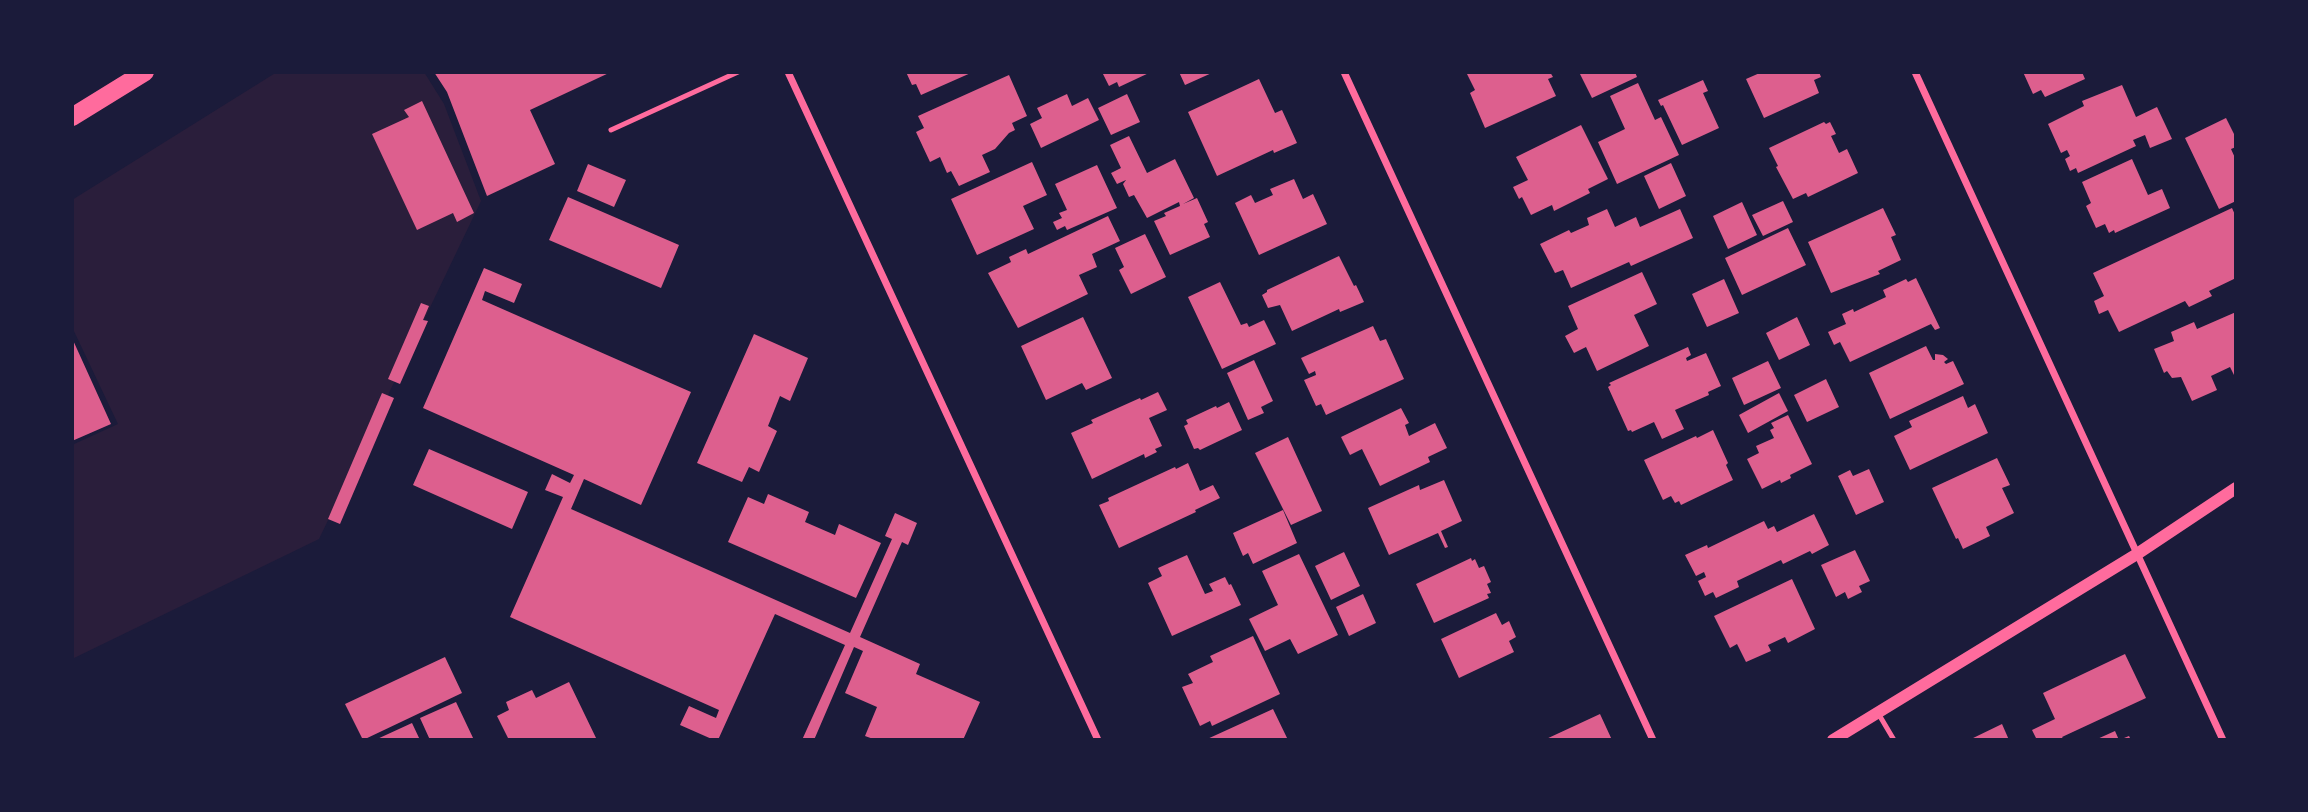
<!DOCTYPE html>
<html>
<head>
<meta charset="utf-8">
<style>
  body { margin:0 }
  #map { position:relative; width:2308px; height:812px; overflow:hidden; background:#1b1b3a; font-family:"Fira Sans",sans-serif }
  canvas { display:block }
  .frame { position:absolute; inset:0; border:74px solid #1b1b3a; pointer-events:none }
</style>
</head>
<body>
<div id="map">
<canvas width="2308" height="812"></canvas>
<div class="frame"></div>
</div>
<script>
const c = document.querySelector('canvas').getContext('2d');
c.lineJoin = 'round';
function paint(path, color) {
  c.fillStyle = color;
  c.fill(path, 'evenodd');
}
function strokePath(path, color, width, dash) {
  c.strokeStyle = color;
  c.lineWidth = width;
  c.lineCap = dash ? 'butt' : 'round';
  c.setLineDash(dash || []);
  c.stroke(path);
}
const green = new Path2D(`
  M277 72H424L444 104 481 201 319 539 72 659V445L118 424 72 327V200Z`);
const building = new Path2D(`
  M434 72H611L530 110 555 164 487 196 447 92Z
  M906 72H973L921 95 916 84 912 85Z
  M1102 72H1151L1119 87 1117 82 1109 86Z
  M1179 72H1214L1185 85Z
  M1466 72H1550L1553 77 1548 79 1556 96 1485 128 1470 93 1475 90Z
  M1579 72H1635L1637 77 1592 98Z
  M1762 72H1819L1821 77 1814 80 1819 93 1764 118 1746 79Z
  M2023 72H2082L2085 79 2045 97 2041 90 2033 94Z
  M1009 75 1027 116 1012 123 1015 130 1009 133 995 149 982 155 990 172 959 186 951 171 947 173 940 157 930 162 916 132 924 128 918 116Z
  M1259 79 1275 113 1282 110 1297 143 1274 153 1273 150 1217 176 1188 112Z
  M1703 80 1708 91 1703 93 1719 128 1682 145 1663 105 1661 106 1658 100Z
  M1638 83 1655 120 1661 117 1679 155 1617 184 1598 142 1625 129 1610 96Z
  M2122 85 2136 117 2157 107 2172 139 2150 148 2145 135 2133 140 2136 146 2078 173 2076 168 2070 171 2065 159 2070 156 2067 150 2061 153 2048 124 2084 106 2082 101Z
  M1067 94 1072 106 1088 98 1099 120 1041 148 1030 124 1042 118 1037 108Z
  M1127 94 1140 122 1111 135 1098 108Z
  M422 101 474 213 457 222 453 213 417 230 372 134 409 117 404 110Z
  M2226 118 2236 138V147L2231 149 2236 160V201L2219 209 2185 138Z
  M1824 122 1826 124 1830 122 1836 134 1831 136 1839 153 1847 149 1858 173 1808 197 1806 193 1793 199 1776 167 1778 166 1769 148Z
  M1581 125 1608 179 1588 189 1590 193 1554 211 1552 205 1531 215 1522 197 1519 199 1513 187 1528 180 1516 157Z
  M1129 136 1147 173 1175 159 1194 198 1183 204 1197 198 1208 222 1204 224 1210 237 1170 255 1154 221 1166 216 1164 213 1180 206 1179 202 1147 218 1134 195 1129 197 1123 184 1126 180 1117 184 1111 173 1121 168 1110 145Z
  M2132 159 2148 195 2162 189 2170 208 2115 233 2114 230 2109 233 2105 224 2096 228 2086 206 2091 203 2082 182Z
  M1032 162 1047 195 1023 206 1034 229 977 255 951 199Z
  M1671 163 1686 196 1659 209 1644 176Z
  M588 164 626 180 614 207 577 191Z
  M1097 165 1117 208 1067 230 1065 226 1057 230 1053 222 1062 218 1059 213 1067 210 1055 184Z
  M1294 179 1303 199 1313 194 1327 224 1259 255 1235 203 1251 195 1255 203 1273 195 1270 189Z
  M568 197 679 245 661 288 549 240Z
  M1783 201 1793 222 1763 236 1752 215Z
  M1742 202 1757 235 1728 249 1713 216Z
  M1883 208 1896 235 1891 237 1901 260 1878 271 1880 274 1831 293 1808 242Z
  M2232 208 2236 217V278L2209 291 2212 296 2189 307 2185 301 2119 332 2108 310 2099 314 2094 301 2104 296 2093 273Z
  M1607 209 1615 227 1636 217 1640 227 1680 209 1693 238 1631 266 1629 262 1571 288 1563 270 1555 273 1540 244 1569 230 1571 233 1589 225 1587 218Z
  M1108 216 1120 241 1092 254 1097 267 1079 275 1088 294 1018 328 988 273 1011 262 1009 257 1026 249 1028 254Z
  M1788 228 1806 265 1742 295 1725 258Z
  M1145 234 1166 277 1131 294 1119 270 1124 267 1115 248Z
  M1339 256 1354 286 1356 285 1364 302 1340 312 1339 309 1292 331 1280 305 1268 308 1262 295 1267 292V290Z
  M484 268 522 284 514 303 485 291 482 300 691 392 641 505 584 479 571 509 850 633 892 539 885 536 895 513 917 523 908 545 902 542 860 637 920 664 916 674 980 702 963 740H876L865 736 877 707 845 693 863 651 854 647 814 740H802L845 645 775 614 718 740H714L680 725 689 706 716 718 719 710 510 617 563 497 545 490 552 474 570 483 574 475 423 408Z
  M1642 272 1657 304 1634 315 1649 346 1597 371 1586 347 1574 353 1565 336 1578 329 1568 306Z
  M1916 278 1940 328 1935 330 1931 324 1850 362 1840 342 1834 345 1828 332 1846 324 1842 314 1853 309 1854 312 1886 297 1883 290 1906 279 1908 282Z
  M1724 279 1739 313 1707 327 1692 294Z
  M1220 282 1241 325 1247 323 1249 327 1264 320 1276 344 1222 369 1188 297Z
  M421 303 429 306 423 320 428 321 400 384 388 379Z
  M2236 312V373L2234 375 2230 367 2211 376 2217 390 2192 401 2181 377 2172 378 2167 371 2164 373 2154 349 2174 341 2171 332 2194 322 2197 329Z
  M1083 317 1112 378 1086 390 1082 383 1046 400 1021 346Z
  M1797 317 1810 345 1779 360 1766 333Z
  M1373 326 1380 341 1386 339 1404 379 1326 415 1321 404 1316 406 1304 380 1316 375 1315 371 1309 374 1301 358Z
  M754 334 808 358 790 401 780 396 768 426 777 431 759 472 749 467 742 482 697 463Z
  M72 338 111 424 72 441Z
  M1926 346 1933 360H1935V354L1943 355 1948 359 1944 362 1946 364 1953 361 1964 384 1890 419 1869 373Z
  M1688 347 1691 355 1686 358 1687 361 1706 353 1721 386 1708 392 1709 395 1675 410 1684 429 1662 439 1654 422 1632 432 1631 430 1628 431 1608 387 1611 385 1609 383Z
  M1254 360 1273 401 1261 407 1264 413 1248 420 1227 373Z
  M1768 361 1781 388 1744 405 1732 378Z
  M1826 379 1839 407 1807 422 1794 395Z
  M1158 392 1167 410 1149 418 1162 446 1155 449 1157 452 1145 458 1144 454 1092 479 1071 433 1093 423 1091 420 1140 398 1141 400Z
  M382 393 394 398 340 524 328 519Z
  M1779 393 1788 411 1748 433 1739 415Z
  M1963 396 1968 408 1975 404 1988 433 1910 470 1894 436 1912 427 1909 421Z
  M1229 402 1242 430 1200 450 1198 448 1194 449 1184 426 1188 424 1186 420 1216 406 1217 408Z
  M1401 408 1409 423 1405 425 1409 436 1435 423 1447 448 1428 457 1430 462 1380 486 1362 449 1350 455 1341 437Z
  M1788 415 1812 464 1790 475 1791 478 1781 483 1780 480 1762 489 1747 459 1759 453 1756 446 1774 438 1770 430 1774 428 1771 423Z
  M1713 430 1728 463 1726 465 1733 480 1681 505 1679 501 1675 503 1671 496 1663 500 1644 460 1696 436 1697 438Z
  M1288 437 1322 511 1291 525 1255 453Z
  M429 449 528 492 512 529 413 485Z
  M1997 458 2010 485 2002 488 2014 513 1986 527 1990 536 1963 549 1958 538 1956 539 1932 488Z
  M1188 463 1200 491 1213 485 1220 498 1195 510 1196 512 1119 548 1099 505 1109 501 1108 498 1175 467 1176 469Z
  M1869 469 1884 502 1856 515 1838 476 1850 470 1853 476Z
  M1444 480 1462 521 1441 531 1448 547 1445 548 1438 533 1389 555 1368 508 1419 485 1420 490Z
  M768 494 809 512 805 522 835 535 839 524 881 543 856 598 728 542 748 497 764 504Z
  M1283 510 1297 543 1253 564 1248 553 1243 556 1233 533Z
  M1814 514 1829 545 1812 554 1810 551 1783 564 1781 560 1737 581 1739 587 1716 598 1713 592 1705 596 1698 581 1706 577 1704 572 1696 576 1685 555 1707 545 1708 548 1764 521 1768 529 1774 526 1777 532Z
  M1855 550 1870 581 1859 586 1862 592 1848 599 1845 592 1836 597 1821 565Z
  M1344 552 1360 586 1331 600 1315 566Z
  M1299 554 1338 635 1298 654 1290 639 1265 651 1249 619 1278 605 1262 571Z
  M1187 555 1205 594 1213 591 1209 584 1225 577 1229 585 1231 584 1241 605 1172 636 1148 583 1162 576 1158 568Z
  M1471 558 1472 561 1475 559 1479 568 1484 566 1491 582 1487 584 1491 593 1487 594 1489 598 1434 623 1416 584Z
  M1792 579 1815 629 1788 643 1785 637 1768 645 1771 651 1746 662 1737 644 1730 648 1714 616Z
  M1363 594 1376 623 1349 636 1336 607Z
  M1496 613 1502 625 1509 621 1516 637 1509 641 1514 652 1459 678 1441 639Z
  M1253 636 1280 694 1212 726 1210 721 1200 726 1182 687 1193 683 1188 674 1213 662 1210 656Z
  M2125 654 2146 698 2062 737 2064 740H2037L2032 730 2055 719 2043 693Z
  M445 657 462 693 363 740 345 704Z
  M569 682 597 740H509L497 716 509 710 506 702 532 690 536 698Z
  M456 702 474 740H430L420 718Z
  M1273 709 1288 740H1205Z
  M1600 714 1612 740H1544Z
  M412 723 420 740H375Z
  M2002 724 2009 740H1969Z
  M2115 731 2119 740 2129 736 2131 740H2095Z`);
const service = new Path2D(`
  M611 130 738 72
  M1878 713 1894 740`);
const minor = new Path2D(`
  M788 72 1098 740
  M1344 72 1653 740
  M1915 72 2223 740`);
const tertiary = new Path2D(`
  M1833 740 2137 554 2236 488`);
const primary = new Path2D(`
  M72 117 145 72`);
paint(green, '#2a1e3b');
paint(building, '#dd5f8e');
strokePath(service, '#ff6b9d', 5);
strokePath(minor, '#ff6b9d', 7);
strokePath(tertiary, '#ff6b9d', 12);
strokePath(primary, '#ff6b9d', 18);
</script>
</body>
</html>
